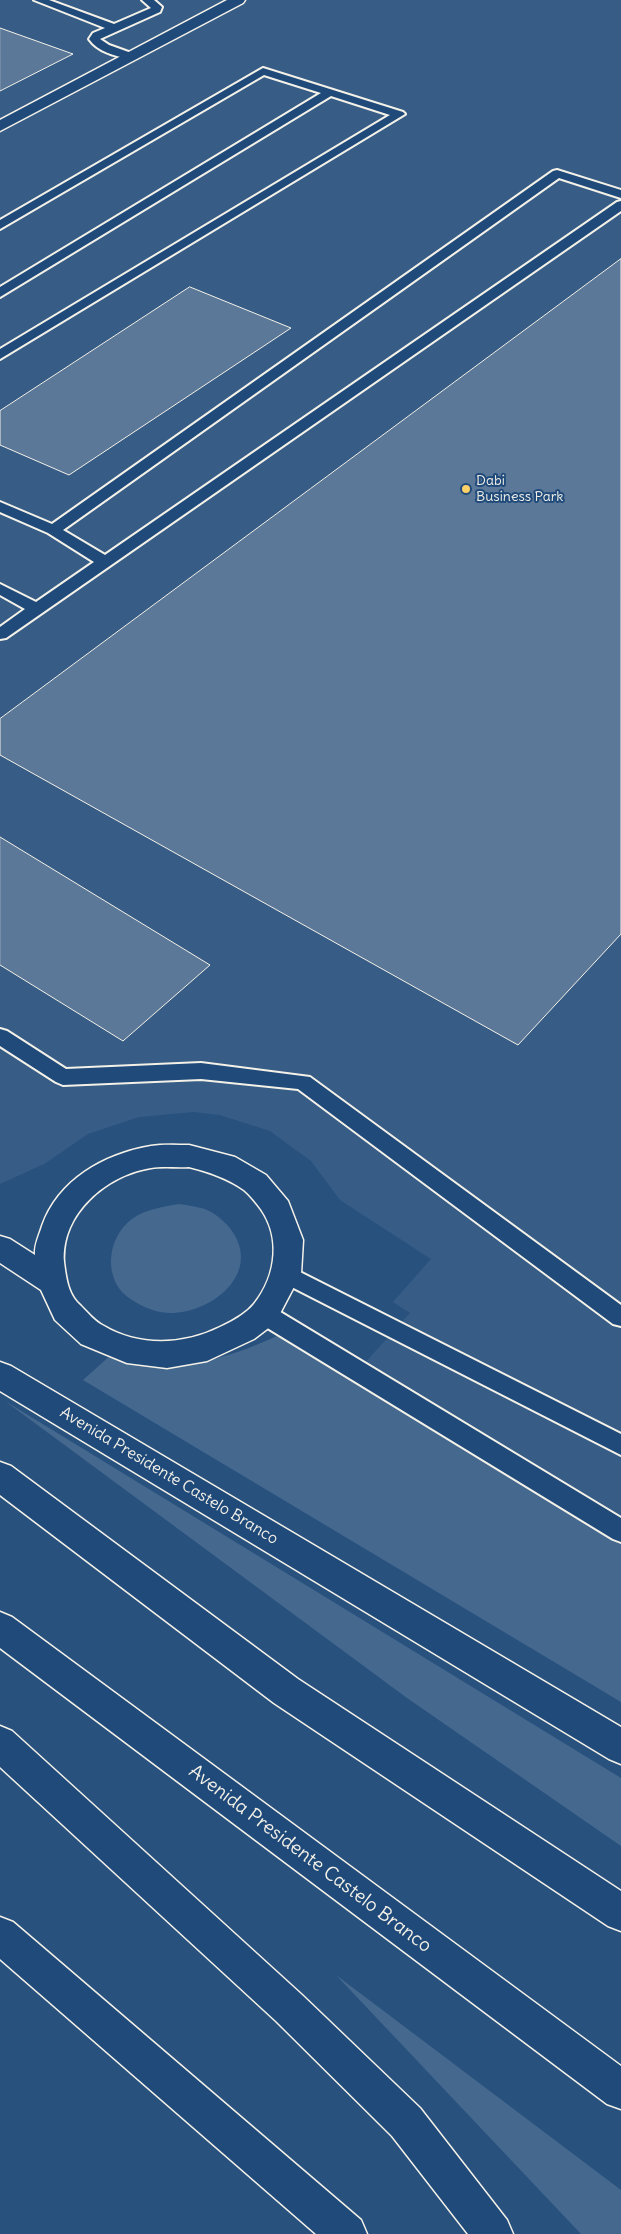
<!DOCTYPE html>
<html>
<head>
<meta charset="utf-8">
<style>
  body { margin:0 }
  canvas { display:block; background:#28517e }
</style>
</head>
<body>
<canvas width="621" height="2234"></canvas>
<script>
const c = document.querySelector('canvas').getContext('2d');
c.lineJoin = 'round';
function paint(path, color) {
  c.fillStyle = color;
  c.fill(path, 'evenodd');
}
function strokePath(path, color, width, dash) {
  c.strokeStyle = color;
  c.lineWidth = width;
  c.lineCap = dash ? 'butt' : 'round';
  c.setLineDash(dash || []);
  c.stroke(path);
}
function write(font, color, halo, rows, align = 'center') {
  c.font = font + ' Delius,sans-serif';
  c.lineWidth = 4;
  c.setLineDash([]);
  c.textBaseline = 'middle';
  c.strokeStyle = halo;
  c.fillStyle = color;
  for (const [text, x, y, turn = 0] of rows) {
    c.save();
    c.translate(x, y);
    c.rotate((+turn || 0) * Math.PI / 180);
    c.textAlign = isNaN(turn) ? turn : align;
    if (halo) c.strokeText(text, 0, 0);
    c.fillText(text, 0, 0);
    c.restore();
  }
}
const built = new Path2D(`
  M0 0H621V1539L354 1375 410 1313 393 1302 431 1259 340 1200 311 1161 270 1131 220 1115 193 1112 139 1117 88 1134 44 1164 0 1184Z`);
const green = new Path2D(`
  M179 1204C186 1205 194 1206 201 1208 211 1210 222 1219 229 1227 263 1269 218 1310 174 1313 159 1314 145 1308 132 1300 102 1282 106 1238 132 1219 146 1209 162 1207 179 1204Z
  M277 1336 354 1375 621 1539V1702L83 1380 112 1354C127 1357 143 1363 158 1364 203 1366 237 1354 277 1336Z
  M5 1401 621 1778V1846L407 1698Z
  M336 1975 621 2190V2234H581Z`);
const building = new Path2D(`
  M0 28 73 54 0 91Z
  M621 259V934L518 1045 0 755V719Z
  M190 287 291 328 69 475 0 445V411Z
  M0 837 210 965 123 1041 0 965Z`);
const service = new Path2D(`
  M34 0H49L114 24 151 8 142 0H154L162 7 160 12 100 39 109 45 134 54 136 56 130 59C115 56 98 52 89 39L93 33 105 28Z
  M263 68 403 112 405 114 0 359V349L390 115 331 96 0 297V287L321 93 264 75 0 229V220Z
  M557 170 621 190V198L559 178 63 530 105 555 617 202 621 201V211L6 638 0 639V627L25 609 0 595V584L36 602 94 562 48 533 0 512V502L52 524 553 171Z
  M0 1029 7 1031 66 1069 201 1063 310 1077 621 1305V1326L613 1324 298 1089 201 1079 63 1085 56 1082 0 1046Z
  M286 1265 621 1434V1455L278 1280 275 1274 278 1268Z
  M264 1305 272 1307 621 1518V1542L613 1539 256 1321 253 1314 256 1307Z`);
const minor = new Path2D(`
  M227 0H245L243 3 0 131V120Z
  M189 1145 235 1157 266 1175 288 1201 303 1240 301 1274 296 1283 275 1323 254 1339 207 1361 167 1368 127 1363 81 1344 55 1320 41 1290 0 1263V1236L10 1239 35 1255C34 1245 39 1236 42 1226 58 1180 104 1154 151 1146 163 1144 177 1145 189 1145ZM189 1167C209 1172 227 1178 244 1190 249 1194 253 1199 257 1204 282 1234 277 1275 254 1304 246 1314 231 1322 220 1327 184 1345 139 1347 104 1326 95 1322 88 1313 81 1306 68 1295 66 1278 64 1262 61 1214 106 1175 151 1168 163 1166 177 1168 189 1167Z`);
const secondary = new Path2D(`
  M0 1362 11 1366 621 1727V1764L609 1759 0 1391Z
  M0 1917 13 1922 361 2220 367 2234H316L0 1959Z`);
const primary = new Path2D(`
  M0 1462 11 1466 298 1679 621 1891V1931L608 1926 274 1703 0 1495Z
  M0 1612 12 1617 621 2066V2109L607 2104 0 1648Z
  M0 1726 12 1731 302 1995 420 2108 507 2220 513 2234H468L392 2136 276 2021 0 1767Z`);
const markers = [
  [466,489,5,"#ffd166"]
];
const farPoinames = [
  ["Dabi",476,481],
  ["Business Park",476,497]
];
const streetNames = [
  ["Avenida Presidente Castelo Branco",169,1476,31]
];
const nearStreetnames = [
  ["Avenida Presidente Castelo Branco",310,1859,37]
];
paint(built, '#375d86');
paint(green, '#45688e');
paint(building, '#5b7899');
strokePath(building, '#f4f1e8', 1);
strokePath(service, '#f4f1e8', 4);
strokePath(minor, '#f4f1e8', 3);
strokePath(secondary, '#f4f1e8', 3);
strokePath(primary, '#f4f1e8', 3);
paint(service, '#1f4a7a');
paint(minor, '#1f4a7a');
paint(secondary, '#1f4a7a');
paint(primary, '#1f4a7a');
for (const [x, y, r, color] of markers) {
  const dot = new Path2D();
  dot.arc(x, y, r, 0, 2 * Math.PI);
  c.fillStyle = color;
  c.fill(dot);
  strokePath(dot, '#1f4a7a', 2);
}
write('14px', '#f4f1e8', '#1f4a7a', farPoinames, 'left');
write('16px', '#f4f1e8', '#1f4a7a', streetNames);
write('19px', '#f4f1e8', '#1f4a7a', nearStreetnames);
</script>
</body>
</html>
